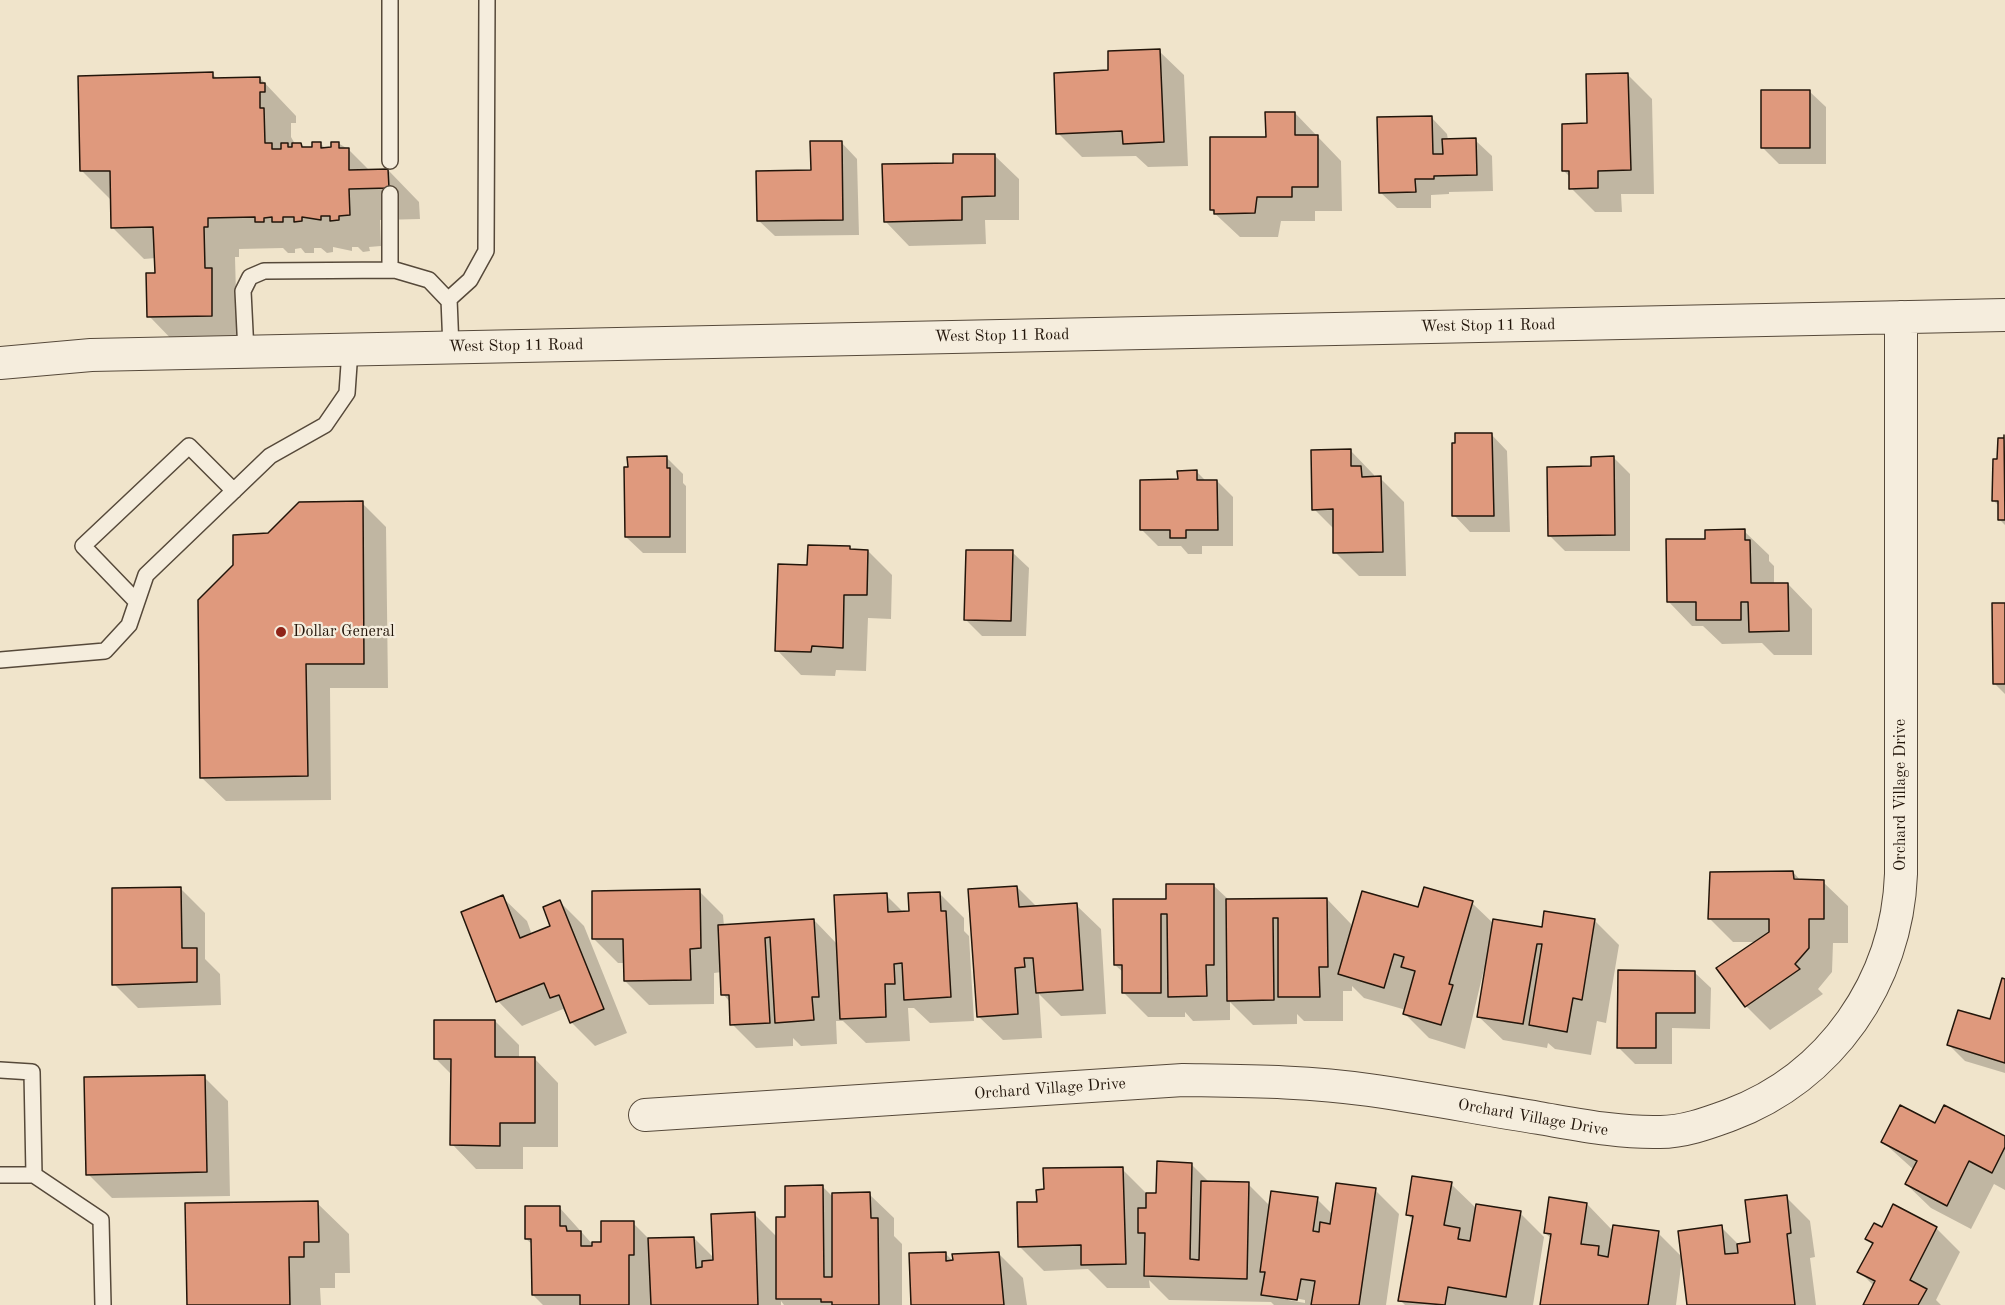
<!DOCTYPE html>
<html>
<head>
<meta charset="utf-8">
<style>
  body { margin:0 }
  canvas { display:block; background:#f0e4cb }
</style>
</head>
<body>
<canvas width="2005" height="1305"></canvas>
<script>
const c = document.querySelector('canvas').getContext('2d');
c.lineJoin = 'round';
function paint(path, color) {
  c.fillStyle = color;
  c.fill(path, 'evenodd');
}
function strokePath(path, color, width, dash) {
  c.strokeStyle = color;
  c.lineWidth = width;
  c.lineCap = dash ? 'butt' : 'round';
  c.setLineDash(dash || []);
  c.stroke(path);
}
function write(font, color, halo, rows, align = 'center') {
  c.font = font + ' "Old Standard TT",serif';
  c.lineWidth = 4.5;
  c.setLineDash([]);
  c.textBaseline = 'middle';
  c.strokeStyle = halo;
  c.fillStyle = color;
  for (const [text, x, y, turn = 0] of rows) {
    c.save();
    c.translate(x, y);
    c.rotate((+turn || 0) * Math.PI / 180);
    c.textAlign = isNaN(turn) ? turn : align;
    if (halo) c.strokeText(text, 0, 0);
    c.fillText(text, 0, 0);
    c.restore();
  }
}
const shadow = new Path2D(`
  M1159 51 1184 75 1188 166 1148 167 1136 156 1082 157 1058 133 1110 72Z
  M212 74 218 79 260 78 296 116V123H291V137L295 144H301L305 149 314 148 320 143 326 149H332L338 143 348 149 370 171 388 170 419 202 420 219 380 220 381 246 369 247 370 251 363 252 358 247H352V251L333 247V252L327 253 321 248H314V253H305L301 248 295 249V253H288L283 248 239 249V257H235L236 294 242 301 243 347 180 348 149 316 156 274V258L144 259 112 227V201L82 171Z
  M1628 75 1652 99 1654 194H1621L1622 212H1595L1571 188 1570 177 1564 171 1589 125Z
  M1809 91 1826 107V164H1779L1763 148Z
  M1295 113 1341 161 1342 211H1315V221H1281L1278 237H1240L1211 210 1267 138Z
  M1431 117 1447 134 1448 140H1475L1492 156 1493 191 1449 192V194L1431 195V208H1397L1380 192Z
  M841 142 857 159 859 235 775 236 758 220Z
  M994 155 1019 179V220H985L986 244 909 246 885 221 955 164Z
  M1491 434 1507 451 1510 532H1470L1454 515Z
  M1999 440H2005V525L1999 519 2000 507 1993 500Z
  M1350 450 1374 475V478H1380L1404 502 1406 576H1359L1335 552V530L1314 509Z
  M667 458 683 474V483L686 486V553H643L626 537Z
  M1614 458 1630 474V551H1565L1549 535 1592 468Z
  M1197 472 1206 481H1217L1233 497V546H1202V554H1188L1181 546H1158L1142 530 1179 481Z
  M362 503 386 527 388 688H330L331 800 226 801 201 777 269 534Z
  M1744 531 1769 555V561L1774 566V585L1788 584 1812 609V655H1774L1762 643 1722 644 1703 626H1692L1668 601 1706 540Z
  M868 551 892 575 891 619 868 618 866 671 836 670 835 676 801 675 777 650 809 567Z
  M1012 552 1029 568 1026 636H982L966 620Z
  M2005 604V694L1994 683Z
  M1793 872 1801 881 1823 882 1848 906V943H1833L1832 972 1818 989 1823 994 1770 1030 1746 1006 1757 942H1733L1709 918Z
  M1213 885 1229 900 1327 899 1351 924V932L1419 909 1472 903 1494 924 1543 929 1595 921 1619 945 1606 1023 1597 1021 1591 1055 1555 1049 1548 1043 1547 1048 1503 1040 1478 1016 1486 969H1484L1465 1049 1429 1038 1405 1014 1406 1010 1364 998 1352 986V991H1343V1021H1304L1297 1014V1024L1253 1025 1230 1002V1020L1193 1021 1185 1012V1017H1148L1124 993V973L1115 965 1167 900Z
  M1017 887 1037 907 1076 905 1101 929 1106 1014 1061 1016 1039 994 1042 1038 1003 1040 978 1016Z
  M181 889 205 913V959L220 974 221 1005 138 1008 114 984Z
  M699 891 723 915 724 926 814 920 838 945 886 895 904 913H911L939 893 964 918V931L969 936 974 1021 930 1023 914 1008H908L910 1041 866 1043 843 1021H836L837 1044 801 1046 793 1038V1046L756 1048 732 1024 730 1002 723 994 722 972 714 973V1004L649 1005 625 981V963H618L594 939Z
  M502 897 527 921 532 935 552 927 560 902 584 926 627 1033 595 1046 571 1022 563 1009 522 1026 498 1001Z
  M1694 972 1711 988 1710 1029 1672 1028V1064H1635L1619 1048Z
  M2005 981V1073L1965 1061 1949 1045 1991 1021Z
  M495 1021 519 1045V1058H534L558 1083V1147H523V1169H476L452 1144V1075L436 1059Z
  M204 1077 228 1101 230 1196 112 1198 88 1174Z
  M1935 1125 2005 1137V1190L1994 1184 1971 1229 1931 1208 1906 1184 1914 1170 1883 1142Z
  M1191 1164 1210 1183 1248 1184 1270 1206 1317 1199 1333 1215 1375 1190 1399 1214 1386 1305H1274L1271 1302 1169 1300 1149 1280 1150 1288H1107L1088 1269 1044 1271 1019 1246 1038 1203 1122 1169 1147 1194H1157ZM1288 1297 1305 1300V1303L1288 1300Z
  M1451 1184 1477 1209 1520 1213 1544 1237 1533 1305H1405L1400 1300 1414 1221 1407 1214Z
  M823 1187 833 1197 869 1194 894 1218V1236L902 1244V1305H784L781 1301V1305H543L533 1295V1245L526 1239 559 1207 594 1246 633 1223 650 1240 694 1238 715 1259 754 1214 777 1237 786 1219Z
  M1786 1197 1810 1221 1815 1257 1810 1258 1816 1305H1689L1682 1259 1676 1305H1542L1552 1239 1545 1233 1587 1204 1613 1231 1658 1233 1683 1258 1721 1227 1739 1245 1752 1244Z
  M317 1203 349 1234 350 1273H335V1288H320L321 1305H188Z
  M1936 1228 1960 1252 1936 1300 1941 1305H1864L1874 1286 1859 1271 1873 1245 1867 1239 1882 1229Z
  M945 1253 954 1262 999 1254 1023 1278 1027 1305H912Z`);
const building = new Path2D(`
  M1160 49 1164 142 1123 144 1122 131 1056 134 1054 73 1108 70V51Z
  M213 72V78L260 77V83H265V92H260V108H264L265 143H272V149H281V143H288V147H292V143H301L302 147H312V142H321V148L331 147V142H339V148H349V170L388 169 389 188 349 189 350 215 339 216V220L330 221V216H321V220L302 217V221L294 222V217H283V222H272V217L264 218V222H255V217L208 218V227H204L205 268H212V316L147 317 146 273H155L153 227 111 228 110 171H80L78 76Z
  M1628 73 1631 170 1598 171V188L1569 189V171H1562V124L1587 123 1586 74Z
  M1761 90H1810V148H1761Z
  M1265 112H1295V135H1318V187H1292V197H1257L1255 213 1214 214V210H1210V137H1266Z
  M1432 116 1433 154H1443L1442 139 1476 138 1477 175 1434 176V179H1415L1416 192 1379 193 1377 117Z
  M810 141H842L843 220 757 221 756 171 811 170Z
  M953 154H995V196L962 197V220L884 222 882 164 953 163Z
  M1455 433H1492L1494 516H1452V443H1455Z
  M2004 435 2005 520H1998V501H1992L1993 459H1997L1998 438H2004Z
  M1351 449V466H1361L1362 477 1381 476 1383 552 1333 553V509L1312 510 1311 450Z
  M667 456V468H670V537H625L624 467H628L627 457Z
  M1614 456 1615 535 1548 536 1547 467 1591 466V457Z
  M1197 470V480H1217L1218 530H1186V538H1170V530H1140V480L1178 479 1177 471Z
  M363 501 364 664H306L308 776 200 778 198 600 233 565V535L268 533 299 502Z
  M1745 529V540H1750L1751 583H1788L1789 631 1749 632 1748 602H1741V620H1696V602H1667L1666 539H1705V530Z
  M808 545 850 546V549L868 550 867 595H844L843 648 812 646 811 652 775 651 778 564 807 565Z
  M966 550H1013L1011 621 964 620Z
  M1992 603H2005V684H1993Z
  M1793 871 1794 879 1824 880V919H1809V948L1795 964 1800 969 1745 1007 1716 968 1769 932V919H1708L1710 872Z
  M1166 884H1214V965H1206L1207 996 1168 997 1167 914H1161V993H1122V965H1114L1113 899H1166Z
  M1017 886 1019 907 1077 903 1083 990 1036 993 1033 958H1024L1025 967 1015 968 1018 1014 977 1017 968 889Z
  M181 887 182 948H197V982L112 985V888Z
  M1424 887 1473 901 1449 984 1453 985 1441 1025 1403 1014 1415 971 1401 967 1404 957 1394 954 1384 988 1338 974 1362 891 1418 907Z
  M700 889 701 948 690 949 691 980 624 981 623 939H592V891Z
  M940 892 941 911H946L951 997 904 1000 902 963 894 964 895 984H885L886 1017 840 1019 834 895 887 893 888 912 909 911 908 893Z
  M503 895 520 938 550 926 543 907 560 900 604 1009 570 1023 559 995 550 998 544 983 496 1002 461 912Z
  M1327 898 1328 967H1319L1320 997H1278V918H1273L1274 1000 1227 1001 1226 899Z
  M1544 911 1595 919 1582 1000 1573 998 1567 1032 1529 1025 1542 944H1537L1523 1024 1477 1017 1493 919 1542 927Z
  M814 919 819 997H812L814 1020 775 1023 770 937 765 938 770 1023 730 1025 729 995H721L718 925Z
  M1618 970 1695 971V1013H1656V1048H1617Z
  M2002 978 2005 979V1063L1947 1045 1958 1010 1990 1019Z
  M434 1020H495V1057H535V1123H500V1146L450 1145 451 1059H434Z
  M205 1075 207 1172 86 1175 84 1077Z
  M1900 1105 1935 1123 1944 1105 2005 1136V1147L1992 1173 1969 1161 1947 1206 1905 1184 1917 1161 1881 1142Z
  M1157 1161 1192 1163 1190 1259 1199 1260 1201 1181 1249 1182 1247 1279 1144 1276 1145 1233H1138V1208H1146V1193H1156Z
  M1123 1167 1126 1264 1081 1265V1245L1018 1247 1017 1202H1037L1036 1190 1044 1189 1043 1168Z
  M1412 1176 1452 1182 1444 1225 1460 1228 1458 1239 1470 1241 1476 1204 1521 1211 1506 1297 1448 1287 1445 1305 1398 1301 1413 1216 1406 1215Z
  M1336 1183 1376 1188 1359 1305H1311L1315 1281 1301 1279 1297 1300 1261 1295 1265 1272H1260L1271 1191 1318 1197 1313 1231 1319 1232 1320 1222 1330 1224Z
  M823 1185 824 1277H832V1193L870 1192 871 1218H878L879 1305H832V1302H821V1299H776V1217H785V1186Z
  M1787 1195 1791 1233 1787 1234 1795 1305H1687L1678 1231 1722 1225 1725 1254 1738 1253 1737 1244 1750 1242 1745 1200Z
  M1549 1197 1587 1203 1581 1244 1599 1246 1598 1255 1608 1257 1613 1225 1659 1231 1648 1305H1540L1551 1234 1544 1233Z
  M318 1201 319 1242H304V1257H289L290 1305H187L185 1203Z
  M1893 1204 1937 1227 1910 1280 1927 1289 1918 1305H1863L1875 1281 1857 1272 1873 1243 1865 1239 1874 1223 1882 1227Z
  M525 1206H560V1226H566L567 1231H581V1246H592V1242H601V1221H634V1255H629V1305H580V1295H532L531 1239H525Z
  M755 1212 758 1305H651L648 1238 694 1237 696 1268 702 1267V1261L713 1260 711 1214Z
  M946 1252V1261L953 1260 952 1254 999 1252 1004 1305H911L909 1253Z`);
const service = new Path2D(`
  M390 0V161
  M390 194V270
  M451 348 449 299 470 280 486 251 487 0
  M246 352 243 291 250 277 264 271 395 270 429 280 449 301
  M136 601 83 546 189 446 234 491
  M0 660 105 651 129 625 146 575 270 456 325 425 347 393 350 350
  M0 1070 32 1072 34 1175 101 1220 103 1305
  M0 1175H34`);
const minor = new Path2D(`
  M0 363 91 355 2005 315
  M645 1115 1183 1080C1245 1081 1307 1081 1369 1090 1426 1098 1482 1109 1539 1118 1580 1125 1619 1133 1660 1132 1684 1132 1708 1123 1730 1115 1831 1077 1897 982 1901 874V317`);
const markers = [
  [281,632,6,"#8f2418"]
];
const streetNames = [
  ["West Stop 11 Road",1488,326,-1],
  ["West Stop 11 Road",1002,336,-1],
  ["West Stop 11 Road",516,346,-1],
  ["Orchard Village Drive",1901,795,-90],
  ["Orchard Village Drive",1050,1089,-4],
  ["Orchard Village Drive",1533,1118,10]
];
const poiNames = [
  ["Dollar General",293,632]
];
paint(shadow, '#0003');
paint(building, '#df997d');
strokePath(building, '#22150a', 1.5);
strokePath(service, '#56493a', 18);
strokePath(minor, '#56493a', 34);
strokePath(service, '#f5eddd', 15);
strokePath(minor, '#f5eddd', 32);
for (const [x, y, r, color] of markers) {
  const dot = new Path2D();
  dot.arc(x, y, r, 0, 2 * Math.PI);
  c.fillStyle = color;
  c.fill(dot);
  strokePath(dot, '#f5eddd', 2);
}
write('16px', '#22150a', '#f5eddd', streetNames);
write('16px', '#22150a', '#f5eddd', poiNames, 'left');
</script>
</body>
</html>
